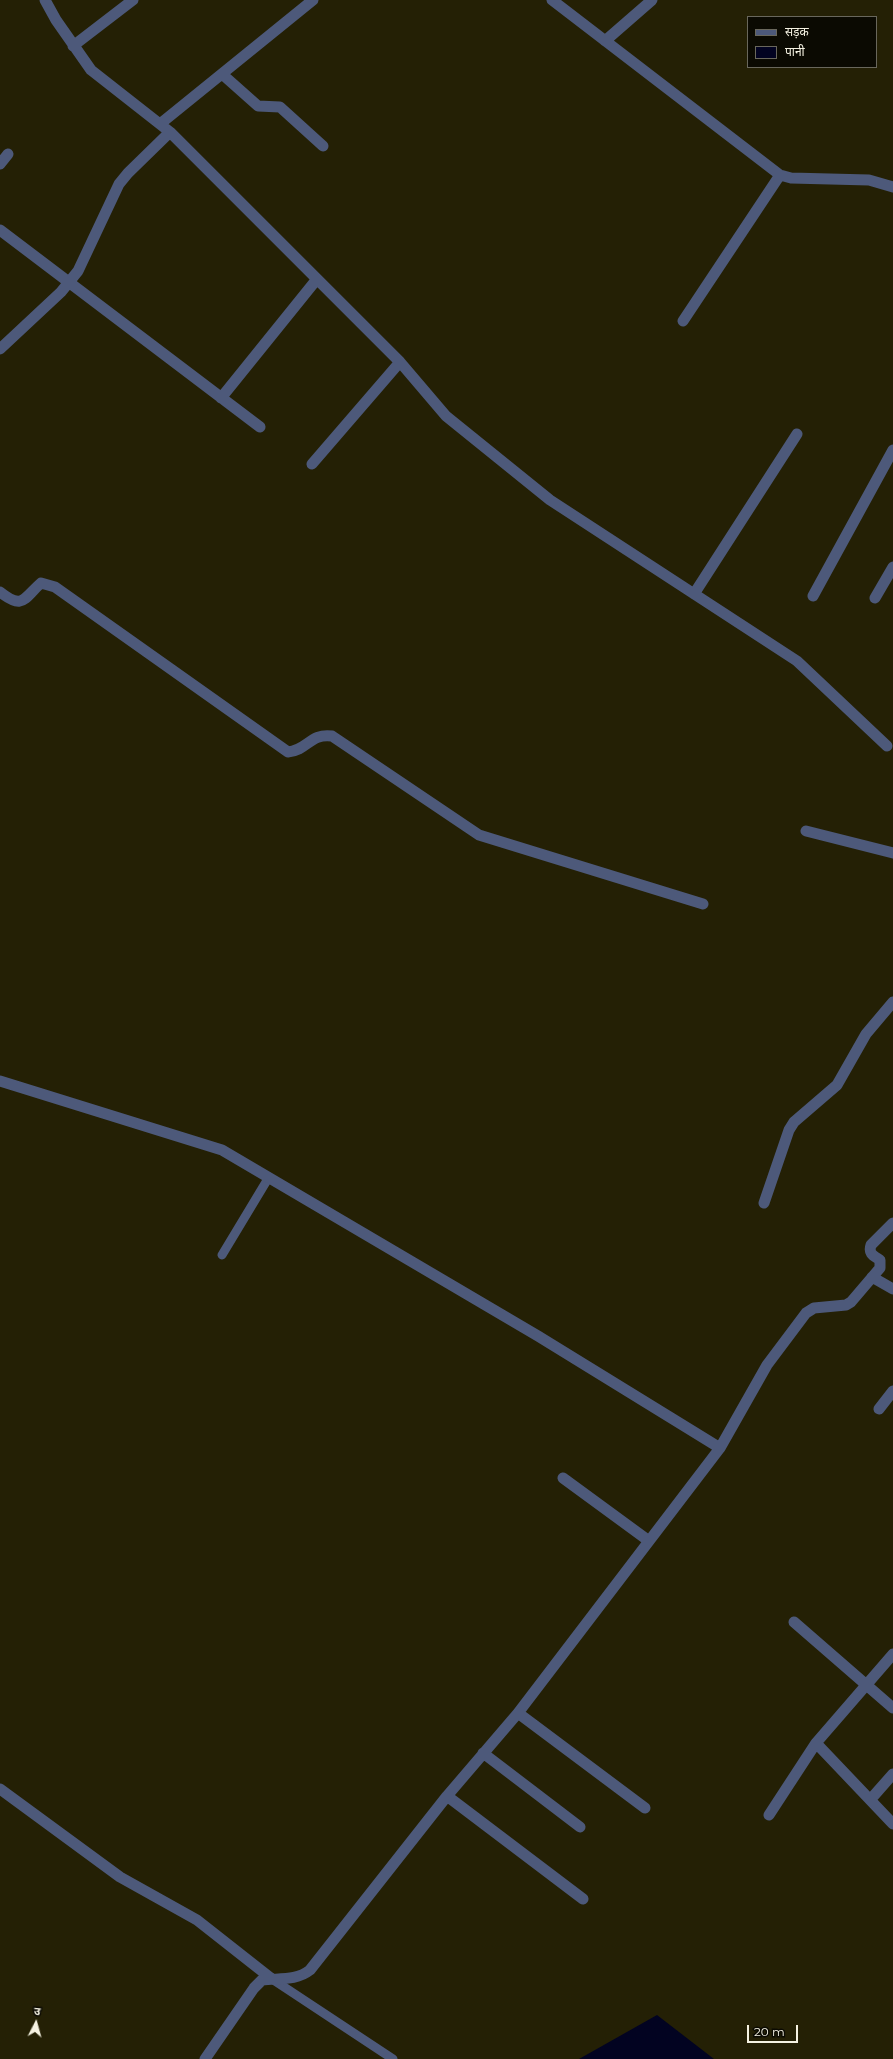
<!DOCTYPE html>
<html>
<head>
<meta charset="utf-8">
<style>
  body { margin:0 }
  #map { position:relative; width:893px; height:2059px; overflow:hidden; background:#242005; font-family:Montserrat,"Noto Sans Devanagari",sans-serif }
  canvas { display:block }
  .legend { position:absolute; left:747px; top:16px; width:130px; height:52px; box-sizing:border-box; background:#0b0a02; border:1px solid #69675c; margin:0; padding:5px 7px; list-style:none; font-size:12px; color:#f5f2e2 }
  .legend li { display:flex; align-items:center; gap:8px; height:20px }
  .legend b { width:20px; border:1px solid #69675c }
  .north { position:absolute; left:16px; top:2003px; width:40px; height:40px; -webkit-text-stroke:3px #0b0a02; paint-order:stroke; rotate:6deg; font-size:11px; font-weight:700; line-height:16px; text-align:center; color:#f5f2e2 }
  .north::after { content:''; display:block; margin:auto; width:14px; height:18px; background:#f5f2e2; clip-path:polygon(50% 0,100% 100%,50% 72%,0 100%) }
  .scale { position:absolute; left:747px; top:2025px; width:51px; height:18px; box-sizing:border-box; border:2px solid #f5f2e2; border-top:0; padding-left:5px; font-size:12px; line-height:14px; white-space:nowrap; color:#f5f2e2; -webkit-text-stroke:3px #0b0a02; paint-order:stroke }
</style>
</head>
<body>
<div id="map">
<canvas width="893" height="2059"></canvas>
<ul class="legend">
<li><b style="height:5px;background:#4d597a"></b>सड़क</li>
<li><b style="height:11px;background:#020321"></b>पानी</li>
</ul>
<div class="north">उ</div>
<div class="scale">20 m</div>
</div>
<script>
const c = document.querySelector('canvas').getContext('2d');
c.lineJoin = 'round';
function paint(path, color) {
  c.fillStyle = color;
  c.fill(path, 'evenodd');
}
function strokePath(path, color, width, dash) {
  c.strokeStyle = color;
  c.lineWidth = width;
  c.lineCap = dash ? 'butt' : 'round';
  c.setLineDash(dash || []);
  c.stroke(path);
}
const water = new Path2D(`
  M657 2015 714 2059H579Z`);
const service = new Path2D(`
  M222 1255 269 1177
  M272 1979 393 2059`);
const minor = new Path2D(`
  M45 0 56 20 91 70 170 132 400 362 446 416 550 500 797 661 887 746
  M552 0 780 175 791 178 869 180 893 187
  M605 41 652 0
  M73 46 133 0
  M222 74 258 106 280 107 323 146
  M160 124 313 0
  M0 164 8 154
  M0 230 260 427
  M683 321 780 175
  M0 349 61 292 78 271 119 184 128 173 170 132
  M221 398 317 279
  M312 464 400 362
  M0 592C23 610 23 599 41 583L55 587 288 752C308 750 310 733 332 736L479 835 703 904
  M694 594 797 434
  M813 596 893 450
  M875 598 893 567
  M806 831 893 853
  M0 1081 222 1150 538 1336 720 1448
  M764 1203 789 1130 794 1122 837 1085 866 1034 893 1002
  M872 1277 893 1289
  M879 1409 893 1391
  M563 1478 649 1541
  M794 1622 893 1708
  M518 1713 645 1808
  M816 1743 893 1824
  M483 1753 580 1827
  M0 1789 120 1877 197 1920 272 1979
  M447 1796 583 1899
  M870 1800 893 1774
  M769 1815 816 1743 893 1654
  M205 2059 254 1988 262 1980C280 1978 296 1981 310 1970L447 1796 518 1713 720 1448 767 1365 806 1313 814 1308 846 1305 851 1302 880 1268V1260C874 1256 868 1254 871 1245L893 1223`);
paint(water, '#020321');
strokePath(service, '#4d597a', 9);
strokePath(minor, '#4d597a', 11);
</script>
</body>
</html>
